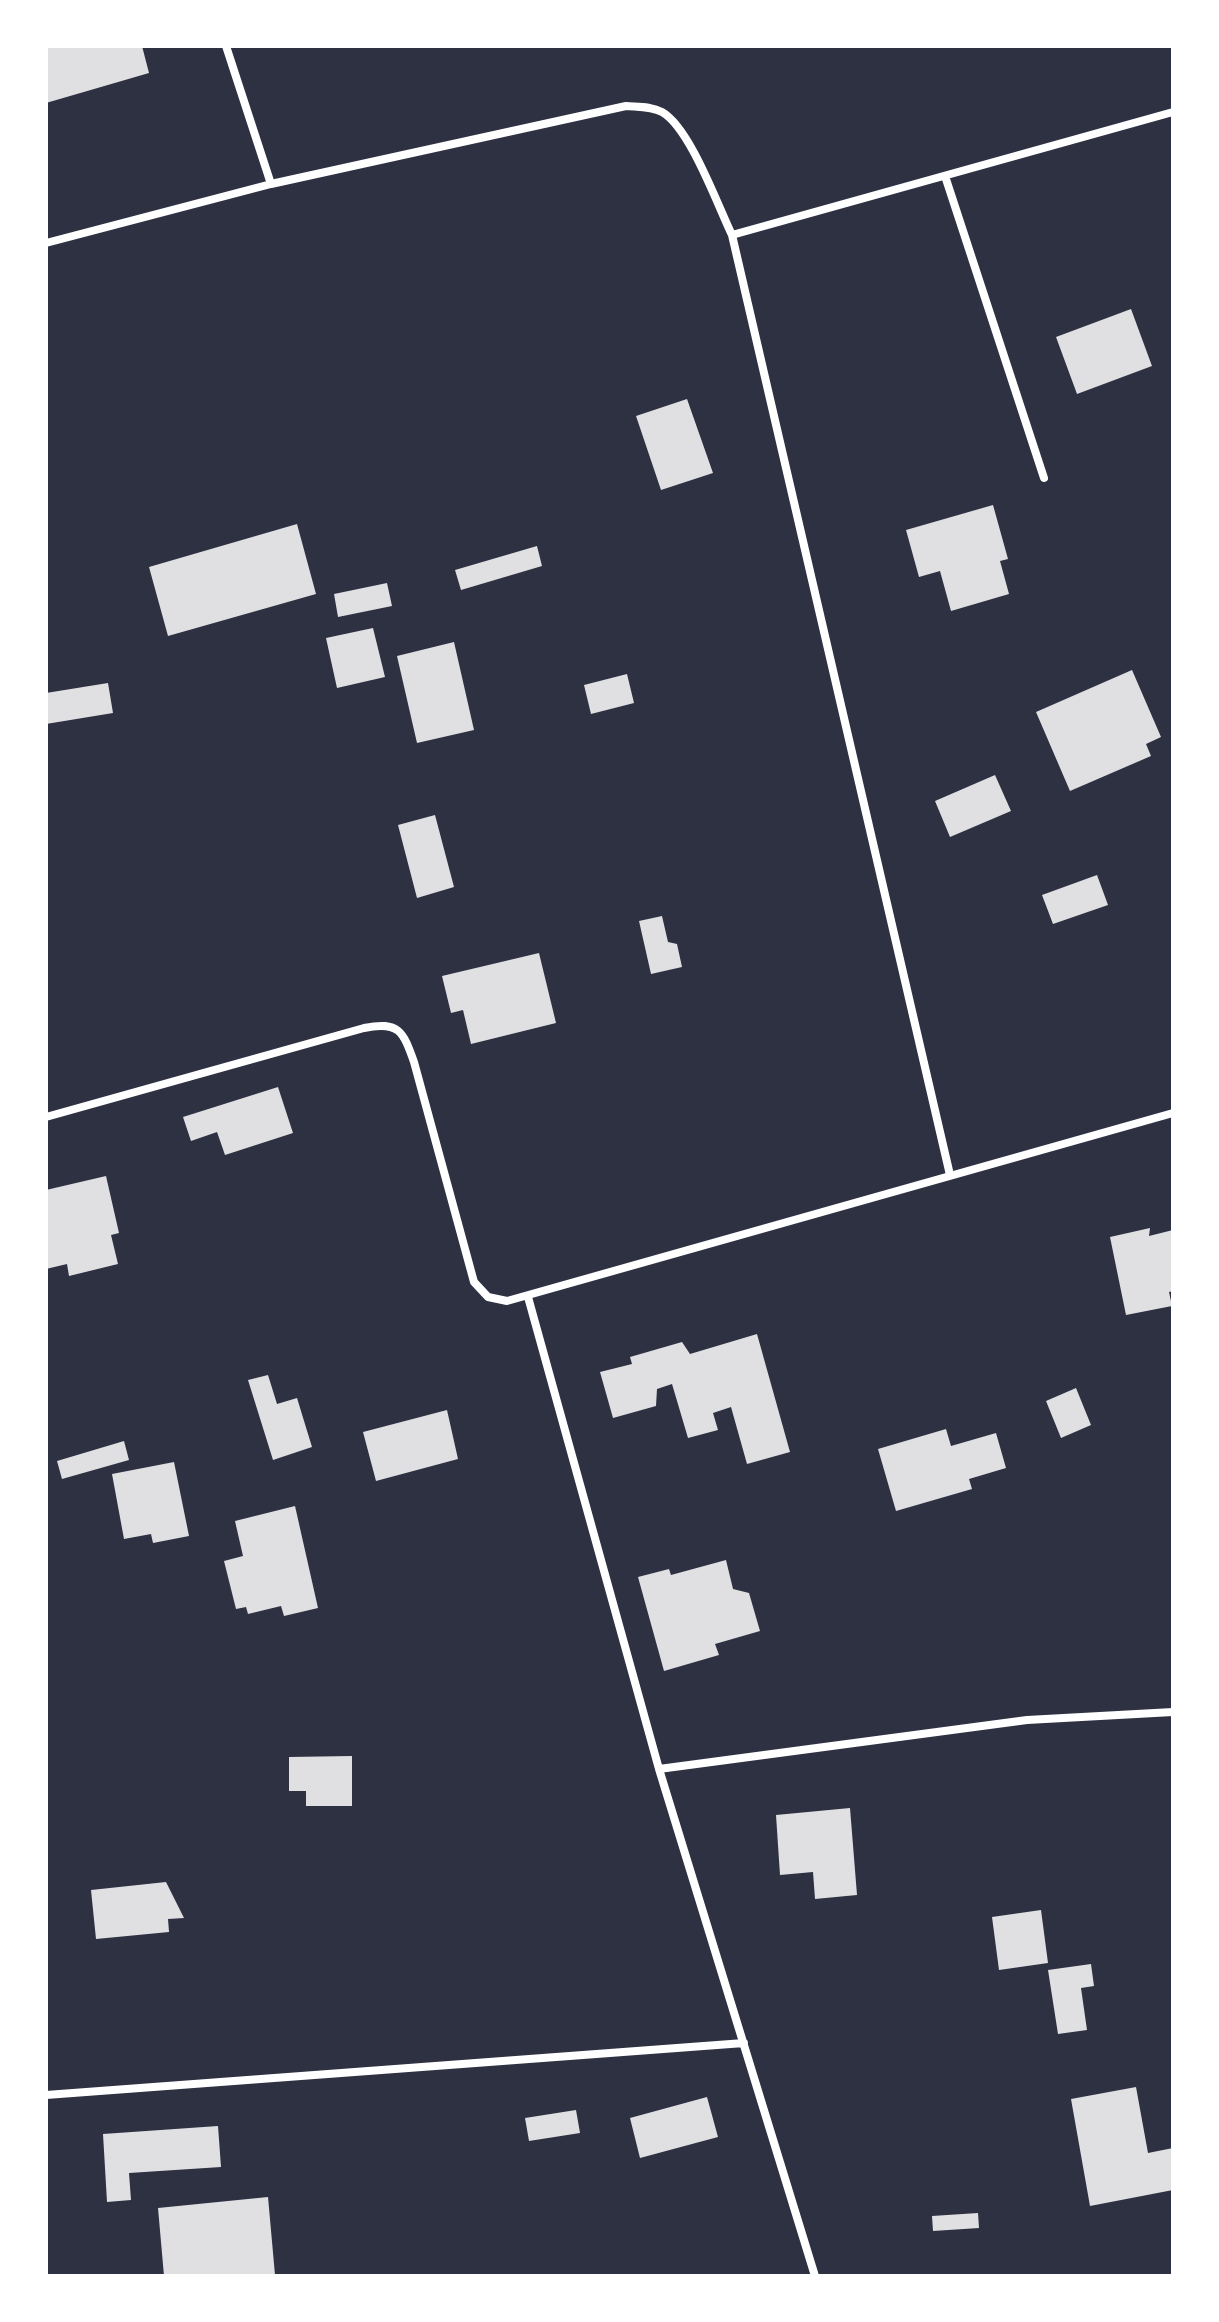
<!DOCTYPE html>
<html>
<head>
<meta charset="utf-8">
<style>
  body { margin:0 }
  #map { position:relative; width:1219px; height:2322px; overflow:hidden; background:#2d3142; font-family:Roboto,sans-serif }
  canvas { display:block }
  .frame { position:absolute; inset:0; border:48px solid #fff; pointer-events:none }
</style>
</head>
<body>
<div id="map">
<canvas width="1219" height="2322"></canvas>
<div class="frame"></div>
</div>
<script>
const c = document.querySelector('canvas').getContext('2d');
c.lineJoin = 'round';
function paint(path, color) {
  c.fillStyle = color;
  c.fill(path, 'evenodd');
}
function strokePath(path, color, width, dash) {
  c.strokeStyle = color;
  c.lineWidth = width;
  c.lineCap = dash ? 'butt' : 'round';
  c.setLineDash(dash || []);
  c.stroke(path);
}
const building = new Path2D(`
  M46 46H142L149 73 46 103Z
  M1131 309 1152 366 1077 394 1056 337Z
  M687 399 713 473 661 490 636 416Z
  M993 505 1008 559 1000 561 1009 594 951 611 940 571 919 577 906 530Z
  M297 524 316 594 168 636 149 567Z
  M537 546 542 566 461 590 455 570Z
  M387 583 392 606 338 617 334 594Z
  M373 628 385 677 337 688 326 638Z
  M454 642 474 730 417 743 397 656Z
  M1132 670 1161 737 1146 744 1151 756 1070 791 1036 712Z
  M627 674 634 703 591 714 584 685Z
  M108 683 113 713 46 724V693Z
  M995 775 1011 811 950 837 935 801Z
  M435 815 454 887 417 898 398 825Z
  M1097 875 1108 905 1053 924 1042 895Z
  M662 916 668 942 677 944 682 967 651 974 639 921Z
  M539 953 556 1023 471 1044 463 1010 451 1013 442 976Z
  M278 1087 293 1133 225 1155 217 1132 191 1141 183 1117Z
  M106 1176 119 1233 111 1235 118 1264 69 1276 67 1264 46 1269V1190Z
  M1150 1228 1149 1236 1173 1230V1291L1169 1292 1172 1306 1126 1315 1110 1237Z
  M757 1334 790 1452 747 1464 731 1407 713 1413 718 1430 688 1438 672 1384 657 1389 656 1406 613 1418 600 1372 632 1364 630 1357 682 1342 690 1354Z
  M268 1375 277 1404 297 1398 312 1447 273 1460 248 1380Z
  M1076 1388 1091 1425 1061 1438 1046 1401Z
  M447 1410 458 1459 376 1481 363 1432Z
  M946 1429 951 1446 996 1433 1006 1468 969 1479 972 1489 896 1511 878 1449Z
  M124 1441 129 1460 62 1479 57 1461Z
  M174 1462 189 1536 153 1543 151 1534 124 1539 112 1474Z
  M295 1506 318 1608 284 1616 281 1606 248 1614 246 1607 236 1609 224 1561 243 1556 235 1521Z
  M726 1560 733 1589 749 1593 760 1631 715 1644 719 1655 664 1671 638 1577 669 1569 671 1575Z
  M352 1756V1806H306V1791H289V1757Z
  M850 1808 857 1895 815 1899 813 1872 780 1875 776 1815Z
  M166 1882 184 1918 168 1919 169 1932 96 1939 91 1890Z
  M1041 1910 1048 1963 999 1970 992 1917Z
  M1091 1964 1094 1986 1081 1988 1087 2030 1058 2034 1048 1970Z
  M1136 2087 1148 2153 1173 2148V2190L1090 2206 1071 2099Z
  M707 2097 718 2137 640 2158 630 2118Z
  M576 2110 580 2133 529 2141 525 2118Z
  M218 2126 221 2167 129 2173 131 2200 107 2202 103 2134Z
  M268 2197 275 2275 164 2276 158 2208Z
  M978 2213 979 2228 933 2231 932 2216Z`);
const minor = new Path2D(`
  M226 46 271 184
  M945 176 1044 478
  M732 235 1173 112
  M46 243 271 184 626 106C638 107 651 106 662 112 690 128 717 204 732 235L950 1175
  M46 1117 364 1028C399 1021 403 1031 414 1062L474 1282 488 1297 507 1301 1173 1113
  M528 1297 659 1769 815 2276
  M659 1769 1027 1720 1173 1712
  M46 2095 744 2043`);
paint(building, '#e0e0e3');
strokePath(minor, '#fff', 8);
</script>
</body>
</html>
